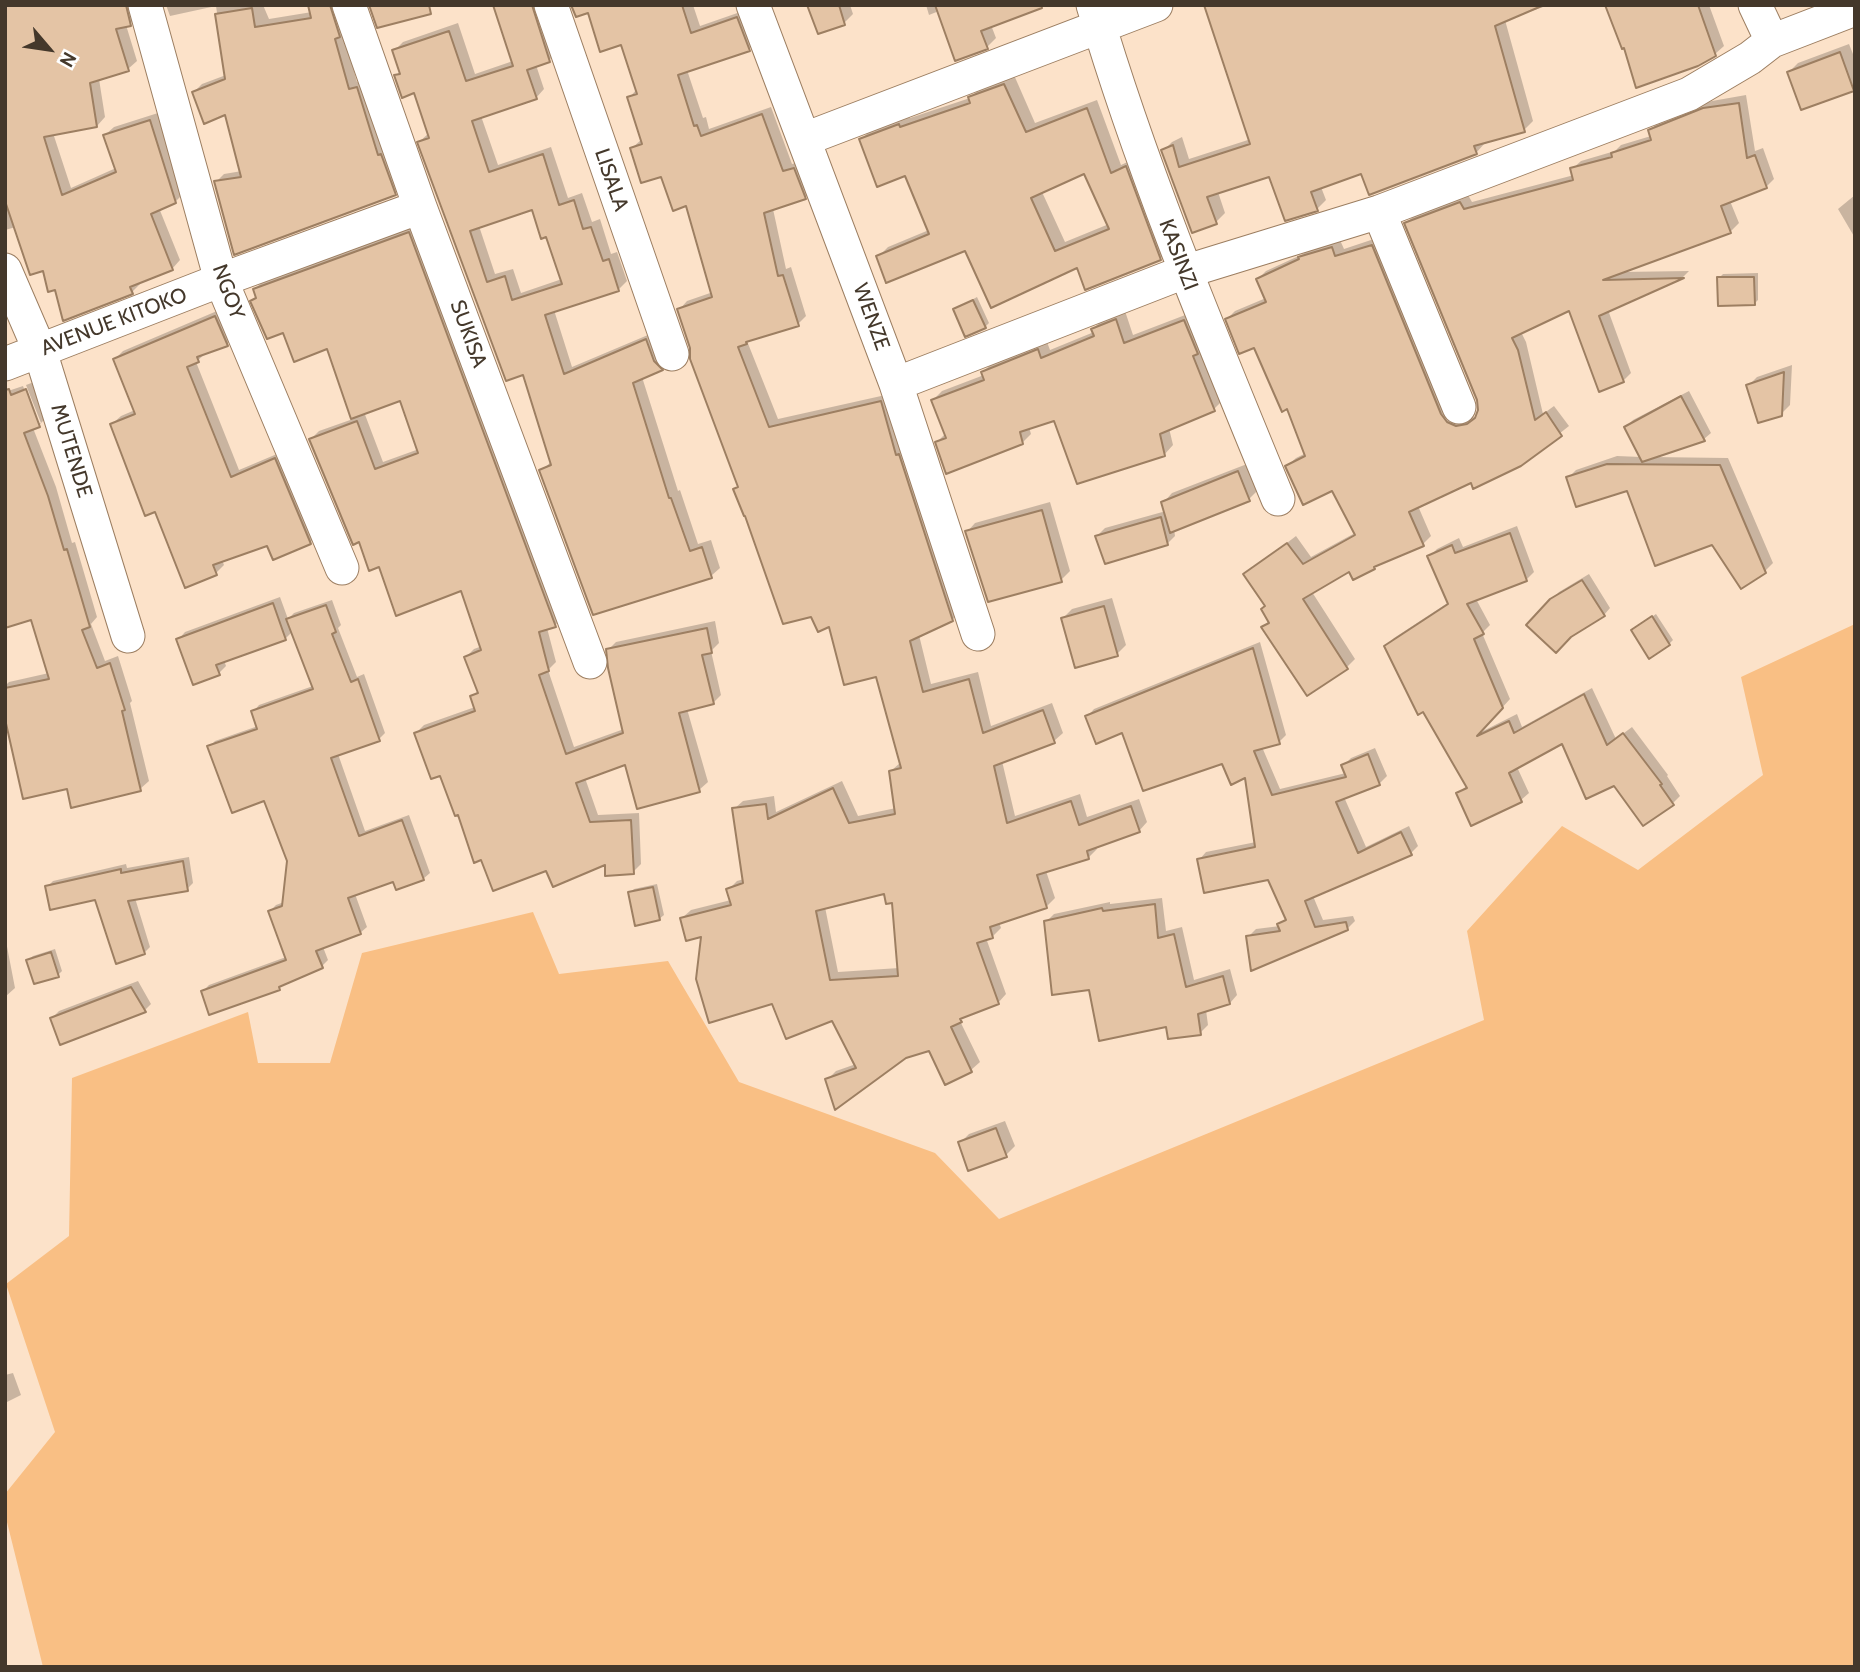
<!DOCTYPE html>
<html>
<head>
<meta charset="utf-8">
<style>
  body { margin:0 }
  #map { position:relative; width:1860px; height:1672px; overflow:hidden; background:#fce2c9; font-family:Cabin,sans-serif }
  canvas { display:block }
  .frame { position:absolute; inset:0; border:7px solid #44382b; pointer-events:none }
  .north { position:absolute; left:14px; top:14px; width:70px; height:70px; -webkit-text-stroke:5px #fff; paint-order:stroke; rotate:119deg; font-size:19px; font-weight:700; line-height:28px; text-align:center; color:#44382b }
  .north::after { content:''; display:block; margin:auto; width:24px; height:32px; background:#44382b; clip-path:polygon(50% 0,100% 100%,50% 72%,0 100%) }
</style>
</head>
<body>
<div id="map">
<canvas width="1860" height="1672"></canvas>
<div class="frame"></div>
<div class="north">N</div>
</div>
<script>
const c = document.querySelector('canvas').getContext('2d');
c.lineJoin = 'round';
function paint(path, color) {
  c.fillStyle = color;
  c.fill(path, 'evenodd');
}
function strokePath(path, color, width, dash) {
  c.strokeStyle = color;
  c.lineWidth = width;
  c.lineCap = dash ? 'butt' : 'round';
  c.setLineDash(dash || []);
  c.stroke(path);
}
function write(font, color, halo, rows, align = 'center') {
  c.font = font + ' Cabin,sans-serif';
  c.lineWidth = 7;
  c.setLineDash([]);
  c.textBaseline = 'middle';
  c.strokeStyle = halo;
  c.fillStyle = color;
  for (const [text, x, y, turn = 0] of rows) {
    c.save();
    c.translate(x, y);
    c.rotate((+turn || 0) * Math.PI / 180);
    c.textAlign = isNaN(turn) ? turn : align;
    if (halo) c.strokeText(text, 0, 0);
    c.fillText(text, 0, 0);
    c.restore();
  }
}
const green = new Path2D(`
  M1855 624V1667H43L5 1514V1494L55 1432 6 1284 69 1236 72 1078 248 1012 258 1063H330L362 953 533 912 559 974 668 961 739 1082 935 1153 999 1219 1484 1020 1467 931 1562 826 1638 870 1763 775 1741 677Z`);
const shadow = new Path2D(`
  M5 5H136L138 16 130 24 126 25 137 61 128 69 99 79 105 117 97 126 53 133 71 188 116 168 105 135 114 127 158 113 184 193 175 202 159 208 180 260 172 269 139 282 140 284 132 292 57 288 16 227 5 230Z
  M166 5H263L269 19 312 12 310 5H340L343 31 357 82 365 79 403 186 395 194 216 182 224 174 242 171 227 113 194 92 202 84 226 75 216 6 170 16Z
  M494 5H542L558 52 549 60 536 65 544 89 536 98 481 116 498 165 551 147 568 198 582 193 592 222 600 219 611 254 617 252 627 281 618 290 554 310 572 367 655 332 670 361 662 369 642 377 678 491 680 490 698 544 711 540 720 568 711 576 541 471 552 461 524 373 419 142 429 133 415 91 396 76 401 71 394 51 403 42 458 23 475 74 513 61ZM533 208 547 235 562 279 521 293 513 269 495 274 479 226Z
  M572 5H693L700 26 746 10 757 41 749 49 687 70 703 118 706 117 709 129 771 107 792 164 802 161 813 190 805 198 773 209 786 269 791 267 806 316 798 324 747 341 778 419 890 394 961 611 952 620 919 635 931 684 978 672 991 726 1052 703 1063 733 1054 741 1002 761 1015 816 1080 794 1087 817 1139 799 1147 822 1139 831 1096 846 1097 849 1088 858 1046 871 1055 898 1046 907 999 922 1001 928 992 937 986 938 1006 994 998 1003 968 1014 960 1021 980 1062 971 1070 930 1049 827 1080 836 1071 856 1064 833 1019 773 1001 682 918 691 910 731 900 728 890 737 881 744 879 734 809 743 801 774 796 776 812 842 781 858 816 896 808 891 771 901 762 877 675 830 625 739 486 679 310 687 301 713 292 688 204 663 174 632 148 642 139 629 98 637 89 623 43 589 11ZM885 892 893 901 899 968 838 972 825 907Z
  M809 5H850L853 14 844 23Z
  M926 5H1046L991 25 996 38 987 47 939 11 929 15Z
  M1206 5H1549L1505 20 1533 121 1524 130 1484 141 1485 143 1476 153 1362 172 1321 187 1326 200 1317 209 1270 175 1218 192 1225 213 1216 222 1163 151 1172 142 1182 137 1189 159 1251 139Z
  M1606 5H1709L1724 46 1715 54 1625 46Z
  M1849 44 1855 59V88L1802 108 1789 72 1798 63Z
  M1014 75 1035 123 1097 100 1121 165 1136 158 1170 249 1160 259 1078 266 966 248 878 257 888 247 929 230 906 173 861 140 870 130 909 115 910 118 970 98 980 88ZM1085 172 1109 224 1065 242 1042 192Z
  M1746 95 1755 151 1763 148 1774 179 1766 187 1730 201 1739 223 1730 232 1620 272 1689 271 1683 277 1608 310 1631 373 1623 381 1570 309 1521 332 1526 342 1543 414 1554 406 1569 426 1520 465 1472 481 1418 506 1431 536 1423 544 1378 563 1374 568 1349 570 1312 592 1355 659 1347 667 1264 627 1270 621 1267 605 1245 575 1296 536 1311 557 1355 533 1332 489 1287 466 1296 458 1306 453 1288 407 1255 346 1227 319 1235 311 1266 298 1258 279 1266 271 1303 254 1308 249 1340 240 1344 249 1380 237 1465 418 1476 417 1480 409 1479 399 1406 223 1415 215 1468 195 1472 202 1574 175 1572 169 1581 161 1615 151 1621 145 1651 136 1650 131 1658 122 1712 101Z
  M1855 195V238L1838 209Z
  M417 225 564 617 555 625 547 628 556 662 548 670 574 747 624 729 608 650 616 642 715 621 719 643 711 651 721 695 713 703 687 709 708 782 699 790 626 763 585 778 598 815 639 813 641 864 633 872 607 862 547 869 482 858 441 774 416 733 424 725 475 707 472 697 479 690 466 657 474 649 482 646 462 589 380 565 360 540 311 439 319 431 353 419 328 347 284 331 253 301 257 296 255 289 263 281ZM401 398 419 449 383 462 364 412Z
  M1758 273V300L1754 304 1719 278 1723 274Z
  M977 297 989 323 985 327 955 309Z
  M224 308 235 336 227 344 206 353 196 362 239 470 284 451 318 534 310 543H268L222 560 224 565 216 573 156 510 112 424 121 416 135 410 115 359 123 351Z
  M1125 311 1133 335 1193 312 1223 400 1214 409 1169 428 1173 445 1164 455 1056 419 1029 427 1031 434 1022 443 937 442 946 433 933 400 942 391 984 375 983 372 992 363 1047 342 1050 350 1094 332 1093 329 1102 320Z
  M1792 365 1790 405 1781 414 1748 386 1757 377Z
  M34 382 47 417 39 425 33 428 56 487 72 543 75 542 97 617 91 624 105 661 118 656 132 701 130 703 149 781 140 789 68 787 5 711V686L9 682 49 673 5 392 23 386 37 423H41L26 385Z
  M1689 391 1711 433 1704 439 1653 457 1728 458 1773 563 1765 571 1712 542 1628 489 1568 478 1576 470 1617 456 1641 457 1626 427 1633 420Z
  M1247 464 1258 490 1249 499 1174 529 1175 536 1167 544 1097 536 1105 528 1166 511 1163 503 1172 493Z
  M1050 502 1070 571 1061 580 967 532 975 523Z
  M1517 526 1534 572 1526 580 1476 599 1490 625 1482 633 1510 699 1479 733 1517 714 1522 727 1592 688 1616 739 1632 727 1668 775 1667 776 1680 796 1673 803 1615 784 1563 741 1517 767 1529 793 1521 800 1472 824 1458 793 1468 785 1386 646 1394 638 1449 602 1429 557 1437 549 1459 538 1463 547Z
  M1589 574 1610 608 1604 615 1528 625 1559 592Z
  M280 597 288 619 294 613 332 600 341 625 338 628 357 677 364 674 385 733 379 739 338 754 365 831 409 815 430 873 423 879H394L355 894 367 927 360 933 323 947 328 960 322 966 285 982 279 988 203 991 209 985 286 957 270 911 276 905 284 902 288 861 265 799 209 747 215 741 258 726 253 712 259 705 313 686 293 631 285 639 224 660 226 666 219 673 178 640 185 632Z
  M1112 598 1126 645 1117 654 1063 618 1072 609Z
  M1656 614 1673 640 1669 644 1637 627Z
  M1260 642 1286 735 1279 742 1262 747 1280 789 1346 773 1344 765 1351 758 1375 748 1387 776 1379 784 1344 797 1366 847 1409 826 1418 846 1411 853 1313 896 1323 920 1353 916 1355 921 1347 929 1248 937 1256 929 1280 926 1287 917 1269 878 1199 860 1206 852 1256 842 1247 776 1223 762 1123 731 1087 717 1094 709Z
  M189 857 193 883 187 889 135 898 150 947 144 953 96 898 47 887 53 881 126 864 127 868Z
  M657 884 664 915 659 919 630 893 634 889Z
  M1162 898 1166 931 1182 927 1194 980 1230 969 1237 995 1230 1003 1206 1010 1208 1025 1200 1033 1168 1025 1090 988 1046 922 1054 914 1110 902V904Z
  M5 936 15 988 5 997Z
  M55 949 62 971 58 975 28 960 33 956Z
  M138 981 151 1004 145 1010 52 1018 59 1011Z
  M1005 1121 1015 1146 1006 1155 960 1143 969 1134Z
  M13 1373 21 1395 5 1403V1375Z`);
const building = new Path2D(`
  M5 5H126L131 26 116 29 129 71 90 83 97 127 44 137 62 195 116 172 103 135 150 120 176 203 151 214 173 270 130 287 133 294 63 321 55 290 48 292 43 271 30 275 5 201Z
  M308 5H330L340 37 335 39 349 89 357 87 378 155 381 154 396 195 234 255 214 181 241 177 225 115 204 124 192 92 225 79 215 14 252 8 255 27 311 18Z
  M369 5H429L431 14 377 28Z
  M493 5H532L550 62 527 70 537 99 472 121 489 172 543 154 559 205 574 200 583 229 591 227 603 261 609 259 619 291 545 315 564 374 646 339 654 361 663 370 633 383 669 498H671L690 551 702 547 712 578 593 615 539 470 551 465 523 375 506 381 417 142 429 138 414 93 402 98 394 75 400 74 392 50 449 31 466 81 513 66ZM532 210 541 239 546 237 562 284 512 300 505 276 487 282 470 231Z
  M571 5H682L691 33 737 17 750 51 678 75 694 126 697 125 701 136 762 114 783 171 794 168 806 199 764 213 778 276 783 275 799 326 746 342 747 344 738 347 769 427 881 401 896 455 899 454 953 621 910 641 923 692 969 679 983 733 1043 710 1055 743 994 766 1007 823 1071 801 1079 825 1131 806 1140 832 1087 851 1089 859 1037 875 1047 908 990 927 993 938 977 943 999 1004 960 1019 962 1022 951 1027 972 1072 945 1085 929 1051 906 1058 835 1110 825 1079 856 1068 832 1021 786 1039 772 1004 709 1023 696 979 701 937 686 941 680 918 731 905 726 889 743 883 732 808 766 804 768 819 833 788 849 823 895 814 889 771 901 768 876 677 844 685 829 627 818 632 811 617 783 624 745 516H744L733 489 738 487 690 359V348L677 309 712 297 686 206 673 211 661 177 641 183 630 148 642 144 627 97 637 94 621 45 600 52 588 13 576 17ZM884 894 886 904 892 903 898 976 830 980 816 911Z
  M807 5H839L845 25 818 34Z
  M935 5H1041L1042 8 981 31 988 49 955 61Z
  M1204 5H1544L1495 26 1525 132 1474 146 1477 154 1369 195 1361 174 1311 192 1318 211 1285 221 1269 177 1207 197 1217 224 1192 233 1161 150 1173 145 1179 167 1250 144Z
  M1605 5H1698L1716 56 1698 66 1636 88 1624 48 1622 49Z
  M1840 52 1854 91 1801 110 1787 72Z
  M1004 84 1026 132 1087 108 1111 173 1126 166 1161 260 1085 290 1077 268 991 308 965 251 886 283 876 256 929 234 905 176 877 187 859 139 899 124 900 127 970 103 968 97ZM1084 174 1109 229 1055 251 1031 198Z
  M1739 103 1747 158 1755 155 1767 188 1721 206 1731 233 1603 280 1684 278 1599 316 1624 382 1599 392 1569 311 1512 338 1518 350 1535 420 1546 412 1562 436 1521 466 1473 489 1471 483 1409 512 1424 546 1374 567 1375 569 1353 580 1349 572 1303 599 1348 669 1307 696 1261 627 1269 623 1261 609 1265 606 1243 574 1287 543 1303 564 1355 535 1332 491 1303 505 1285 466 1305 456 1287 409 1282 412 1254 348 1239 354 1225 319 1266 302 1256 279 1299 259 1298 257 1332 247 1335 256 1372 245 1441 414 1447 422 1456 426 1467 424 1475 418 1478 410 1477 400 1404 223 1460 202 1464 209 1573 180 1570 168 1612 157 1611 153 1651 140 1648 130 1703 108Z
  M409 232 556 627 539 632 549 671 539 675 566 754 623 733 608 668 606 649 707 628 712 653 702 655 714 704 679 713 700 792 637 809 625 765 576 783 590 822 631 820 634 874 605 876V865L553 887 546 871 493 891 481 860 474 863 458 815 455 816 440 776 431 779 414 733 475 711 470 696 478 693 464 657 481 650 461 591 396 616 379 567 369 571 359 542 353 545 309 439 357 421 375 469 418 453 400 401 351 419 327 349 294 362 283 333 267 339 250 301 256 298 253 289Z
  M1717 277H1754L1755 305 1718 306Z
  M973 300 986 328 965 337 953 309Z
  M215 316 228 346 197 357 199 362 187 367 231 477 275 458 311 544 273 560 267 546 213 565 217 575 185 588 155 512 145 516 110 424 135 414 113 359Z
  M1116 319 1124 343 1184 320 1198 354 1193 356 1215 411 1160 434 1165 456 1077 484 1054 421 1020 432 1023 444 946 474 935 442 946 438 931 400 984 380 981 372 1038 349 1041 358 1094 336 1091 329Z
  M1784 372 1782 416 1758 423 1746 385Z
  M9 389 11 395 26 389 40 427 24 433 48 496 64 550 67 549 90 627 82 630 97 668 110 663 125 710 122 711 141 791 71 808 67 789 23 799 5 719V688L49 679 31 620 5 628V390Z
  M1681 396 1705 441 1642 462 1624 427Z
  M1607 464 1720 465 1766 573 1741 589 1712 545 1655 566 1627 491 1576 507 1566 477Z
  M1238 471 1250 501 1170 533 1161 502Z
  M1042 510 1062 582 988 602 965 531Z
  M1161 517 1168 545 1105 564 1095 536Z
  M1510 533 1527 581 1467 604 1484 634 1474 639 1503 708 1477 736 1509 721 1514 733 1584 694 1607 745 1623 733 1662 784 1660 785 1674 805 1643 826 1614 786 1586 799 1562 744 1509 773 1522 802 1471 826 1456 793 1467 788 1423 712 1418 715 1384 646 1448 604 1427 556 1452 545 1455 553Z
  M1582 580 1605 616 1571 637 1556 653 1526 625 1550 599Z
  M273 603 286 640 216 665 220 675 193 685 176 639Z
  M326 605 336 632 332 634 351 682 358 679 380 741 331 758 359 836 402 820 424 880 396 890 393 882 348 898 361 934 316 951 323 968 279 987 280 990 209 1015 201 991 286 960 268 911 282 906 287 861 264 801 232 813 207 746 257 729 251 711 313 689 286 619Z
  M1104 606 1118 656 1075 668 1061 618Z
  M1652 616 1670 645 1649 659 1631 630Z
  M1253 648 1280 744 1254 751 1272 795 1346 777 1341 765 1368 754 1380 785 1336 802 1358 853 1401 832 1412 855 1305 901 1315 927 1346 922 1348 930 1251 971 1246 936 1280 931 1277 924 1286 920 1268 880 1204 893 1197 859 1255 847 1245 778 1231 785 1222 764 1143 791 1122 733 1096 744 1085 716Z
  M183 861 188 891 128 901 145 954 116 964 95 900 50 910 45 886 121 869V873Z
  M653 887 660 920 635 926 628 892Z
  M1155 904 1158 938 1174 934 1186 987 1223 976 1230 1004 1198 1014 1201 1035 1168 1039 1166 1027 1099 1041 1089 990 1052 995 1044 921 1102 908 1103 911Z
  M51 952 59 977 34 984 26 960Z
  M131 987 146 1012 60 1045 50 1018Z
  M996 1128 1007 1157 968 1171 958 1142Z`);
const minor = new Path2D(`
  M145 5 221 280 342 568
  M349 5 420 207 590 662
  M551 5 672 354
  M753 5 896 384 978 634
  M1093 5C1143 174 1211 336 1278 499
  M1755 5 1772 41
  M805 139 1156 5
  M1379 212 1459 407
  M5 270 40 351 128 636
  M5 364 221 280 420 207
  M896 384 1184 272 1379 212 1689 94 1750 58 1772 41 1855 9`);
const streetNames = [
  ["LISALA",611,180,71],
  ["KASINZI",1178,255,69],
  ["NGOY",228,292,70],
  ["WENZE",871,317,70],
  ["AVENUE KITOKO",114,322,-21],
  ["SUKISA",468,334,70],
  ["MUTENDE",71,451,73]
];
paint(green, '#f9bf84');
paint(shadow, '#0003');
paint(building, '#e4c4a5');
strokePath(building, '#9d7f62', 2);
strokePath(minor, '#9c7e61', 35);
strokePath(minor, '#fff', 33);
write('21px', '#44382b', '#fff', streetNames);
</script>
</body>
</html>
